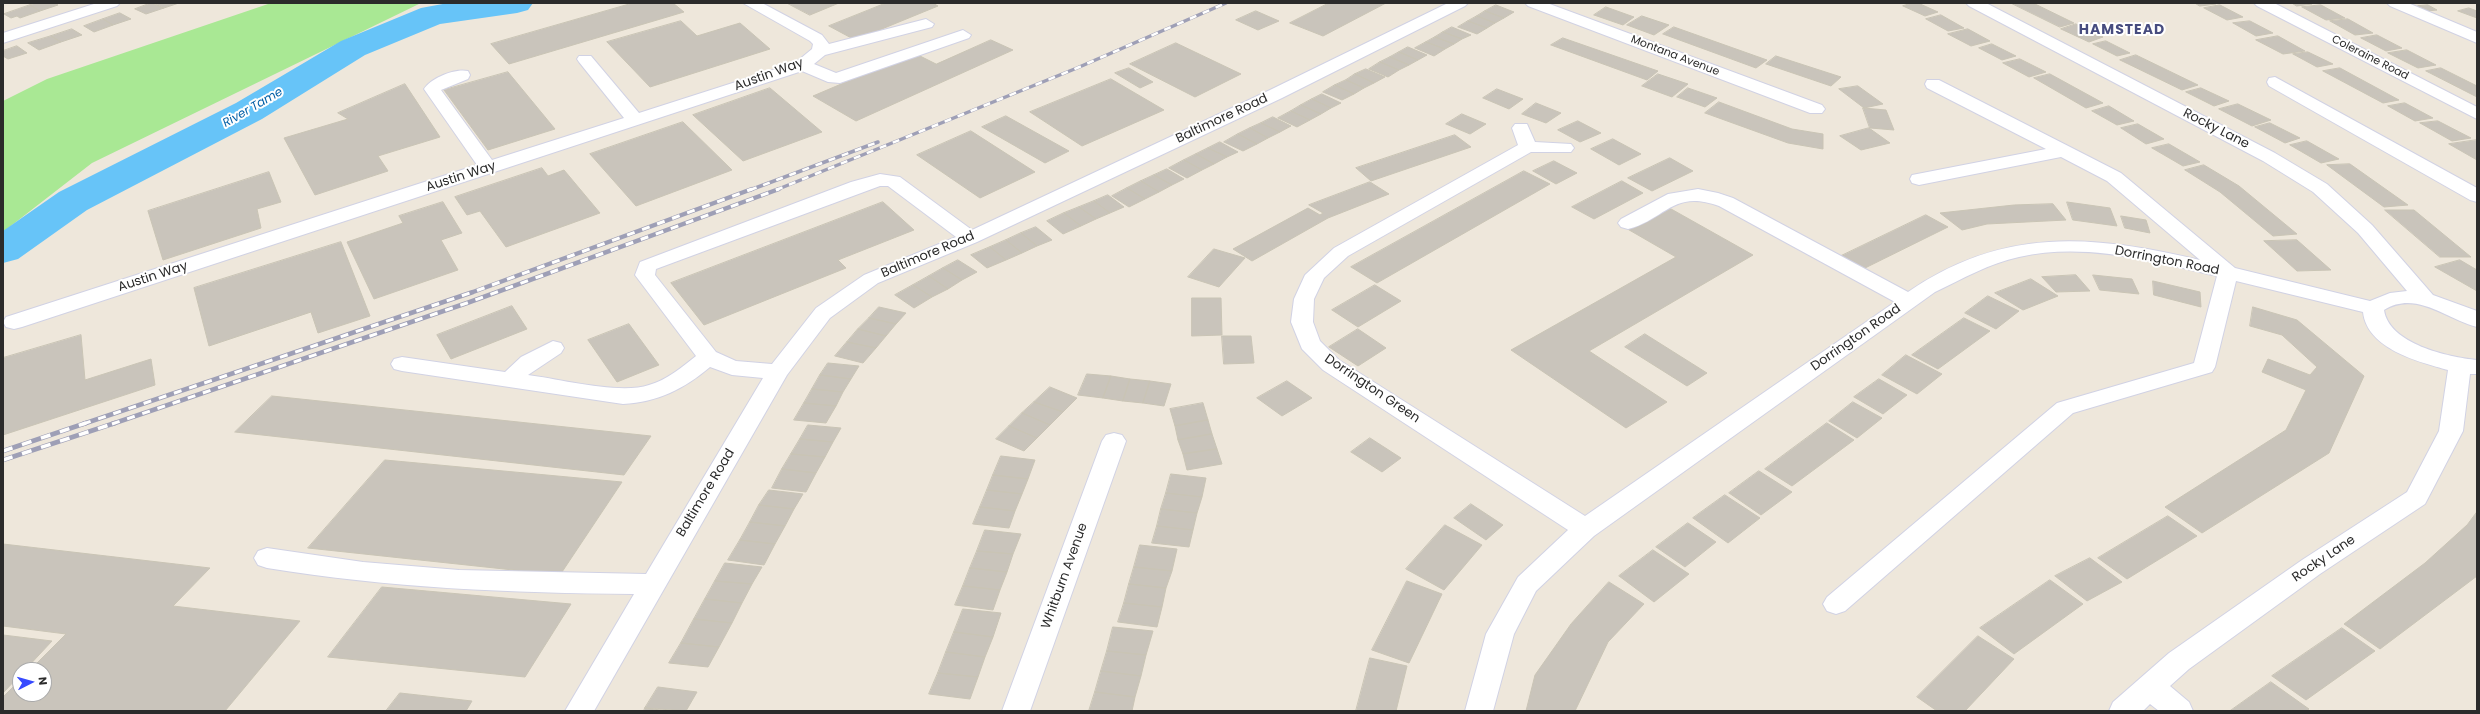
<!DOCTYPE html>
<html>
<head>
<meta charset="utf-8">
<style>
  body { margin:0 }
  #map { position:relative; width:2480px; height:714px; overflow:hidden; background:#eee7db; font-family:Poppins,sans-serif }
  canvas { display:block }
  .frame { position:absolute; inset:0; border:4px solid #2b2b2b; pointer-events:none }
  .north { position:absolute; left:12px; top:662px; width:40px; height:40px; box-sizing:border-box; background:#fff; border:1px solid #aaa; border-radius:50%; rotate:84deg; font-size:11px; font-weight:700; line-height:16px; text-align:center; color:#2b2b2b }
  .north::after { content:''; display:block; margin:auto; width:14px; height:18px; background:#374aff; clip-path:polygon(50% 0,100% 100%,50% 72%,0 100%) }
</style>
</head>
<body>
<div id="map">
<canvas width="2480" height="714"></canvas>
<div class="frame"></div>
<div class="north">N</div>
</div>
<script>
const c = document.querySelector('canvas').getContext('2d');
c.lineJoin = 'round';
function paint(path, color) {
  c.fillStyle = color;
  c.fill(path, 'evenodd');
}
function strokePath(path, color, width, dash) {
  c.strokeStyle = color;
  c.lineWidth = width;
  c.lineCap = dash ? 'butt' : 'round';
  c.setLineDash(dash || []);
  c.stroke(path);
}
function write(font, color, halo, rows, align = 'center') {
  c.font = font + ' Poppins,sans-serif';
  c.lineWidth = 4;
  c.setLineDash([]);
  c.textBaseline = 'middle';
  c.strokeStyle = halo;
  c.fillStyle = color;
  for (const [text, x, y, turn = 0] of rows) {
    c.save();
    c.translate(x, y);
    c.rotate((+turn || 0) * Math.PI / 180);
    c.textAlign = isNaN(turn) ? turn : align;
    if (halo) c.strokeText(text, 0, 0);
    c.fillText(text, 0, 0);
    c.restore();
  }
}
const green = new Path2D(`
  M271 3H421L92 163 3 232V101L47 79Z`);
const river = new Path2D(`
  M448 3H533L528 10 517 13 440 24 365 55 262 119 87 210 18 259 3 263V231L59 192 236 103 341 41 421 8Z`);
const building = new Path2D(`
  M37 3H55L58 5 40 11 30 5Z
  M151 3 164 8 146 14 135 9Z
  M154 3H179L164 8Z
  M633 3H673L684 12 509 64 491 44Z
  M787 3H839L810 15Z
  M886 3H933L938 6 855 40 829 26Z
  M1329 3H1386L1323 36 1290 23Z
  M1912 3H1918L1938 12 1925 16 1903 6Z
  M2011 3H2033L2074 23 2060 27Z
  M2195 3H2215L2216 4 2200 6Z
  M2292 3H2310L2312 4 2297 6Z
  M30 5 40 11 20 18 17 16 11 18 4 14Z
  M1496 5 1514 12 1504 18 1485 11Z
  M2220 5 2243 17 2227 20 2204 8Z
  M2321 5 2345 18 2326 20 2302 7Z
  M2428 5 2437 10 2427 11 2418 6Z
  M1606 7 1634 17 1623 25 1594 15Z
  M2469 8 2477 11V18L2458 11Z
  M1256 11 1279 21 1258 30 1236 20Z
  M1485 11 1504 18 1495 23 1477 16Z
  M120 13 131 19 113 25 103 19Z
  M1941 15 1964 28 1948 31 1926 19Z
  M1477 16 1495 23 1487 28 1468 21Z
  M1642 16 1669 25 1654 35 1627 25Z
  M103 19 113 25 94 32 84 26Z
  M2348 19 2373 33 2355 35 2330 21Z
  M681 21 697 36 740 23 770 49 650 87 607 42Z
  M1468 21 1487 28 1477 34 1458 27Z
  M2250 21 2273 33 2256 36 2233 23Z
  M2076 24 2103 37 2089 42 2061 29Z
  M1452 27 1471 35 1462 39 1443 32Z
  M1674 27 1767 60 1756 68 1663 34Z
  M72 29 82 35 61 42 51 36Z
  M1968 29 1990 41 1971 46 1948 34Z
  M1443 32 1462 39 1454 44 1435 37Z
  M2377 35 2402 48 2386 51 2361 38Z
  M51 36 61 42 39 50 28 43Z
  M2278 36 2305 51 2283 54 2256 40Z
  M1435 37 1454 44 1445 49 1426 42Z
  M1563 38 1658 71 1647 80 1551 45Z
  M991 40 1013 50 856 121 813 96 914 53 936 64Z
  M2106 41 2130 53 2117 56 2093 44Z
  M1426 42 1445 49 1434 56 1415 48Z
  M1176 43 1241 74 1195 97 1130 64Z
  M1992 44 2016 56 2002 60 1979 48Z
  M17 46 27 53 8 59 3 56V51Z
  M1408 47 1427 55 1418 60 1399 52Z
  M2407 50 2436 65 2418 68 2388 53Z
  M1399 52 1418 60 1409 65 1390 57Z
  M2308 52 2333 64 2317 67 2293 54Z
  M2136 55 2198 85 2182 90 2120 60Z
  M1776 56 1841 77 1831 86 1766 64Z
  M1390 57 1409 65 1399 70 1380 62Z
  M2020 59 2046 72 2029 77 2003 63Z
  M1380 62 1399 70 1388 77 1369 69Z
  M1129 68 1153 82 1140 88 1115 73Z
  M2340 68 2399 100 2383 103 2323 71Z
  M2441 68 2477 86V97L2426 71Z
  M1366 69 1385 77 1374 83 1355 74Z
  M508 72 555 129 488 150 444 90Z
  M1355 74 1374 83 1364 88 1346 80Z
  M1658 74 1688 84 1672 97 1642 86Z
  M2050 74 2103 103 2086 108 2034 78Z
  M1111 79 1164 110 1082 146 1030 112Z
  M1346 80 1364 88 1354 94 1335 85Z
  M405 84 440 137 378 156 388 171 315 195 284 138 348 119 338 113Z
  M1335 85 1354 94 1342 100 1323 92Z
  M1858 86 1883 104 1864 108 1839 89Z
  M770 88 822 132 743 161 693 115Z
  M1688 88 1717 98 1705 107 1677 97Z
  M2201 88 2229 101 2214 106 2186 92Z
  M1497 89 1523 99 1509 109 1483 98Z
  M1322 94 1341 103 1331 108 1312 99Z
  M1312 99 1331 108 1321 114 1301 105Z
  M1719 102 1792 129 1823 134V149L1788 143 1705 113Z
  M1536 103 1561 113 1546 123 1522 114Z
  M2405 103 2433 118 2415 121 2388 106Z
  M2238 104 2271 120 2252 126 2219 109Z
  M1301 105 1321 114 1310 120 1291 111Z
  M2109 106 2134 121 2117 125 2092 111Z
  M1863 108 1886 110 1894 130 1870 128Z
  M1291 111 1310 120 1297 127 1278 118Z
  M1462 114 1486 124 1470 134 1446 124Z
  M1006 116 1069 151 1045 163 982 127Z
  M1273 117 1291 126 1280 132 1261 123Z
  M1578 121 1601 133 1580 142 1558 130Z
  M2438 121 2471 138 2452 141 2420 123Z
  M683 122 732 170 636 206 590 154Z
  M1261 123 1280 132 1268 138 1250 128Z
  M2270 123 2300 138 2285 143 2255 127Z
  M2138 124 2164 139 2146 144 2121 128Z
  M1250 128 1268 138 1257 144 1238 134Z
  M1869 128 1890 143 1861 150 1840 136Z
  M971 131 1035 172 980 198 917 155Z
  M1238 134 1257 144 1243 151 1224 142Z
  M1455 135 1471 147 1371 181 1356 168Z
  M1613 139 1641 154 1619 165 1591 149Z
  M2477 140V160L2449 144Z
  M2307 141 2339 159 2321 163 2290 145Z
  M1220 142 1238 152 1227 157 1208 148Z
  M2169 144 2200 162 2183 166 2152 148Z
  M1208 148 1227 157 1214 164 1196 154Z
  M1196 154 1214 164 1202 170 1184 160Z
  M1670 158 1693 171 1652 191 1628 178Z
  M1184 160 1202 170 1187 178 1169 168Z
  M1554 161 1577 173 1556 184 1533 171Z
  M2350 164 2408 205 2384 207 2327 165Z
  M2204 165 2239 186 2297 234 2273 236 2220 192 2185 170Z
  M542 168 548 176 564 170 600 213 506 247 480 211 467 215 455 197Z
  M1167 169 1184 179 1172 185 1154 175Z
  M1524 171 1550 184 1377 283 1351 267Z
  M269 172 281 202 257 209 261 228 163 260 148 211Z
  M1154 175 1172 185 1159 192 1141 181Z
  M1141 181 1159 192 1145 199 1127 188Z
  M1622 181 1643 193 1594 219 1572 207Z
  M1370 182 1389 194 1328 218 1252 261 1233 249 1308 208 1320 215 1323 213 1309 205Z
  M1127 188 1145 199 1129 207 1112 196Z
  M1108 195 1124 207 1110 213 1094 201Z
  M1094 201 1110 213 1096 219 1079 207Z
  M443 202 462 233 441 240 458 270 374 299 347 242 403 223 399 216Z
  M883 202 914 230 838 260 846 268 704 325 671 283Z
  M2067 202 2110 208 2117 226 2073 220Z
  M2053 204 2066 220 1987 224 1962 230 1940 213 2014 205Z
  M1664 205 1753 255 1589 351 1667 402 1626 428 1511 350 1676 257 1624 227Z
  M1079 207 1096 219 1081 226 1064 213Z
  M2385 210H2414L2471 257H2440Z
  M1064 213 1081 226 1063 234 1047 221Z
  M1926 215 1948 227 1863 269 1841 256Z
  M2121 216 2146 220 2150 233 2125 228Z
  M1036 227 1052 240 1037 246 1021 233Z
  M1021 233 1037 246 1022 253 1006 240Z
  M1006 240 1022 253 1006 260 990 247Z
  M2297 240 2331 270 2297 271 2264 241Z
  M341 242 370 316 318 333 311 312 209 346 194 288Z
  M990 247 1006 260 987 268 971 255Z
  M1214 249 1245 258 1219 287 1188 277Z
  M958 260 977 272 962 280 943 268Z
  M2460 260 2477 270V291L2435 267Z
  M943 268 962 280 948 289 929 276Z
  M2076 275 2090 291 2056 292 2042 277Z
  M2093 275 2132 279 2139 294 2100 290Z
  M929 276 948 289 932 297 913 285Z
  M2031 279 2058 296 2023 310 1995 293Z
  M2153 281 2200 292 2201 307 2154 295Z
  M913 285 932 297 914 308 895 295Z
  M1375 285 1401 301 1358 327 1332 310Z
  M1988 296 2019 311 1996 329 1965 313Z
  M1192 298H1221L1222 335 1192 336Z
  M512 306 527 329 451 359 437 335Z
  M879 307 906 313 896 324 869 318Z
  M2253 307 2297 320 2364 376 2329 453 2202 533 2165 507 2286 430 2306 390 2262 372 2268 359 2310 375 2317 367 2282 335 2250 326Z
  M869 318 896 324 886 336 858 329Z
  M1964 318 1990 331 1938 369 1912 355Z
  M629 324 659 365 617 382 588 340Z
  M858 329 886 336 876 348 847 342Z
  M1358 329 1386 348 1358 366 1329 347Z
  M1645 334 1707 373 1687 386 1625 347Z
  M81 335 85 380 151 359 155 385 3 435V358Z
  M1222 336H1251L1254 363 1224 364Z
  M847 342 876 348 863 363 835 356Z
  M1906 355 1942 374 1917 394 1882 375Z
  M828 363 859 366 851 379 820 375Z
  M1087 374 1111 376 1103 398 1078 395Z
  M820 375 851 379 843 392 812 389Z
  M1111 376 1130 379 1123 401 1103 398Z
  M1130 379 1150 381 1143 403 1123 401Z
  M1879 379 1907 395 1883 414 1854 397Z
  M1150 381 1171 384 1164 406 1143 403Z
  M1287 381 1312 398 1282 416 1257 398Z
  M1050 387 1077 398 1063 412 1034 402Z
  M812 389 843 392 836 406 804 403Z
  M272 396 651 436 624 475 235 432Z
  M1034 402 1063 412 1050 425 1022 413Z
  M1853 402 1882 418 1857 438 1829 421Z
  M804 403 836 406 826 423 794 420Z
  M1203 403 1208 420 1175 426 1170 409Z
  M1022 413 1050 425 1037 438 1009 426Z
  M1208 420 1212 434 1178 440 1175 426Z
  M1827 423 1854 440 1792 486 1765 469Z
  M808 425 841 428 833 442 800 439Z
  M1009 426 1037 438 1024 451 996 439Z
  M1212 434 1217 449 1183 454 1178 440Z
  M1370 438 1401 458 1382 472 1351 452Z
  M800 439 833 442 825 457 791 454Z
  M1217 449 1222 464 1187 470 1183 454Z
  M791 454 825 457 816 473 782 469Z
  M1001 456 1035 460 1028 479 993 475Z
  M385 460 622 482 560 575 308 548Z
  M782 469 816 473 806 492 772 488Z
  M1759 471 1792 492 1761 515 1729 493Z
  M1171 474 1206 478 1202 497 1166 493Z
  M993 475 1028 479 1022 494 987 490Z
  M769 490 803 494 794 509 759 505Z
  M987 490 1022 494 1015 511 980 507Z
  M1166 493 1202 497 1197 513 1161 509Z
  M1725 495 1760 518 1728 543 1693 518Z
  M1471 504 1503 525 1486 540 1454 518Z
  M759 505 794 509 785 526 750 522Z
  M980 507 1015 511 1009 528 973 524Z
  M1161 509 1197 513 1193 530 1157 526Z
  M2477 512V576L2380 649 2344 624 2425 563 2467 525Z
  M2168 516 2197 536 2127 579 2098 558Z
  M750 522 785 526 775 544 740 540Z
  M1688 523 1716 542 1685 567 1656 547Z
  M1445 525 1482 545 1444 590 1406 569Z
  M1157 526 1193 530 1189 547 1152 543Z
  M985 530 1021 534 1013 554 977 551Z
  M740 540 775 544 764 565 728 560Z
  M3 544 210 568 173 606 300 621 225 711H3V697L20 680V694H44V670H30L66 634 3 626Z
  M1140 545 1177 549 1172 571 1134 567Z
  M1653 550 1689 574 1654 602 1619 576Z
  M977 551 1013 554 1007 572 970 568Z
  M2090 558 2122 582 2087 601 2055 576Z
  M725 563 762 567 752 584 715 581Z
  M1134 567 1172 571 1166 588 1129 584Z
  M970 568 1007 572 1000 590 963 586Z
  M2050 580 2083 604 2014 654 1980 628Z
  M715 581 752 584 742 603 705 599Z
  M1407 581 1442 594 1409 663 1372 650Z
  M1609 582 1644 604 1608 642 1575 711H1526L1535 675 1571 624Z
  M1129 584 1166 588 1162 607 1124 603Z
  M963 586 1000 590 993 610 955 605Z
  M382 587 571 604 525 677 328 657Z
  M705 599 742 603 732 623 694 619Z
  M1124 603 1162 607 1157 627 1118 622Z
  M963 609 1001 613 993 637 954 632Z
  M694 619 732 623 719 647 681 643Z
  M1113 627 1153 631 1146 655 1107 651Z
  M2342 628 2375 651 2306 700 2272 676Z
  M954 632 993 637 985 657 946 652Z
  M3 635 52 641 25 670H20V675L3 693Z
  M1978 636 2014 659 1965 711H1937L1917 697Z
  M681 643 719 647 708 667 669 663Z
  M1107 651 1146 655 1141 676 1101 671Z
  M946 652 985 657 978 677 938 673Z
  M1370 658 1407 666 1396 711H1356Z
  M1101 671 1141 676 1135 697 1095 692Z
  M938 673 978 677 970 699 929 694Z
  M2271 682 2309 709 2306 711H2230Z
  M658 687 697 692 686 711 645 708Z
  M1095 692 1135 697 1132 711H1089Z
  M400 693 472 701 466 711H386Z
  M645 708 668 711H644Z`);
const minor = new Path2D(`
  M97 3H120L117 6 3 43V33Z
  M743 3H762L822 35 829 44 926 19 934 24 932 27 825 55 814 64 836 73 957 32 963 30 971 35 969 38 840 83 828 82 802 71 22 327 14 329 6 327 3 322 6 317 477 165 424 89C431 78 455 68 468 71L470 75 468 79 441 90 492 160 624 118 579 62 577 59 579 56H591L639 113 795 63 812 49 813 44 810 41Z
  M1448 3H1468L1465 6 1282 98 977 242 878 283 830 318 787 375 594 711H565L634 594C511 593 389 588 267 568L258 565 254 558 258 551 267 548 363 562 459 570 646 574 763 378 732 375 710 367C684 389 658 402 623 404L402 371 394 369 391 364 394 359 402 357 505 372 521 357 553 341 561 343 564 348 561 353 528 375C560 379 620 395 649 385 667 380 682 367 696 356L635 275 640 262 851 182 880 174 900 177 972 230 1270 90ZM880 186H888L956 237 864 275 816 308 772 364 736 361 716 352 655 275 656 269Z
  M1525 3H1547L1822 105 1825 109 1822 113H1810L1528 6Z
  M1966 3H1986L2275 153 2327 184 2372 225 2433 295 2477 311V327C2446 319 2416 290 2384 310 2389 344 2448 357 2477 360V374H2470L2463 431 2425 504 2320 574 2189 669 2170 686 2189 702 2193 711H2159L2150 704 2143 711H2109L2113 702 2169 653 2302 560 2407 492 2439 431 2448 370C2419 362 2367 349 2363 312L2236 281 2215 367 2212 372 2073 413 1845 611 1836 614 1827 611 1823 604 1827 597 2057 403 2194 363 2217 276C2153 261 2085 242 2019 257 1990 263 1962 279 1935 292L1594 536 1536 591 1514 634 1493 711H1465L1486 634 1518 577 1568 530 1323 370 1302 349 1291 322 1294 299 1305 275 1334 248 1518 145 1512 128 1515 124H1527L1535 142 1571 144 1574 148 1571 152H1531L1348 256 1324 278 1314 299 1313 322 1320 341 1339 360 1585 516 1895 302 1719 206C1673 189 1666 219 1628 229L1621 227 1618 223 1621 219 1668 194 1698 189 1718 193 1733 198 1908 292C2004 226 2093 235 2200 260L2107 181 2061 157 1919 185 1912 183 1910 179 1912 175 2046 149 1927 88 1925 84 1927 80H1939L2121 173 2235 268 2370 301 2390 293 2407 291 2358 233 2313 192 2263 161 1969 6Z
  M2254 3H2274L2477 107V119L2257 6Z
  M2387 3H2408L2477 32V43L2390 6Z
  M2275 77 2477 188V202L2470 200 2269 86 2267 82 2269 78Z
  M1114 433 1122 435 1126 441 1030 711H1002L1102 441 1106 435Z`);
const railFar2 = new Path2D(`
  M750 190 878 142
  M776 190 1077 68 1226 3`);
const railFar1 = new Path2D(`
  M83 424 473 292 752 189
  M112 424 467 303 779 189`);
const rail = new Path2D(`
  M3 451 86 423
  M3 460 115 423`);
const farStreetnames = [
  ["Montana Avenue",1675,56,21],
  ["Coleraine Road",2370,58,27]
];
const farWaternames = [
  ["River Tame",253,108,-30]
];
const streetNames = [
  ["Austin Way",769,75,-20],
  ["Baltimore Road",1222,119,-25],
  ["Rocky Lane",2216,129,27],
  ["Austin Way",461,177,-18],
  ["Baltimore Road",928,255,-23],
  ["Dorrington Road",2167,261,11],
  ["Austin Way",153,277,-18],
  ["Dorrington Road",1856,338,-35],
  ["Dorrington Green",1372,389,34],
  ["Baltimore Road",706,493,-59],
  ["Rocky Lane",2324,559,-34],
  ["Whitburn Avenue",1065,576,-70]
];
const farDistrictnames = [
  ["HAMSTEAD",2122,30]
];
paint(green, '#a9e894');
paint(river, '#67c4f8');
paint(building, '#c9c4bb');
strokePath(building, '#c9c4b5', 1);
strokePath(minor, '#d1d2e4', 2);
paint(minor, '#fff');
strokePath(railFar2, '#9e9fb6', 3.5);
strokePath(railFar1, '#9e9fb6', 4.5);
strokePath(rail, '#9e9fb6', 5);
strokePath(railFar2, '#fff', 2.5, [7]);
strokePath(railFar1, '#fff', 3, [8]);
strokePath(rail, '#fff', 3.5, [10]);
write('11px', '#2b2b2b', '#fff', farStreetnames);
write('italic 12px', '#035fa6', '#fff', farWaternames);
write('13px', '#2b2b2b', '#fff', streetNames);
c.letterSpacing = '1px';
write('bold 14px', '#474c7f', '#fff', farDistrictnames);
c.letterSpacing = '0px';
</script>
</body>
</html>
